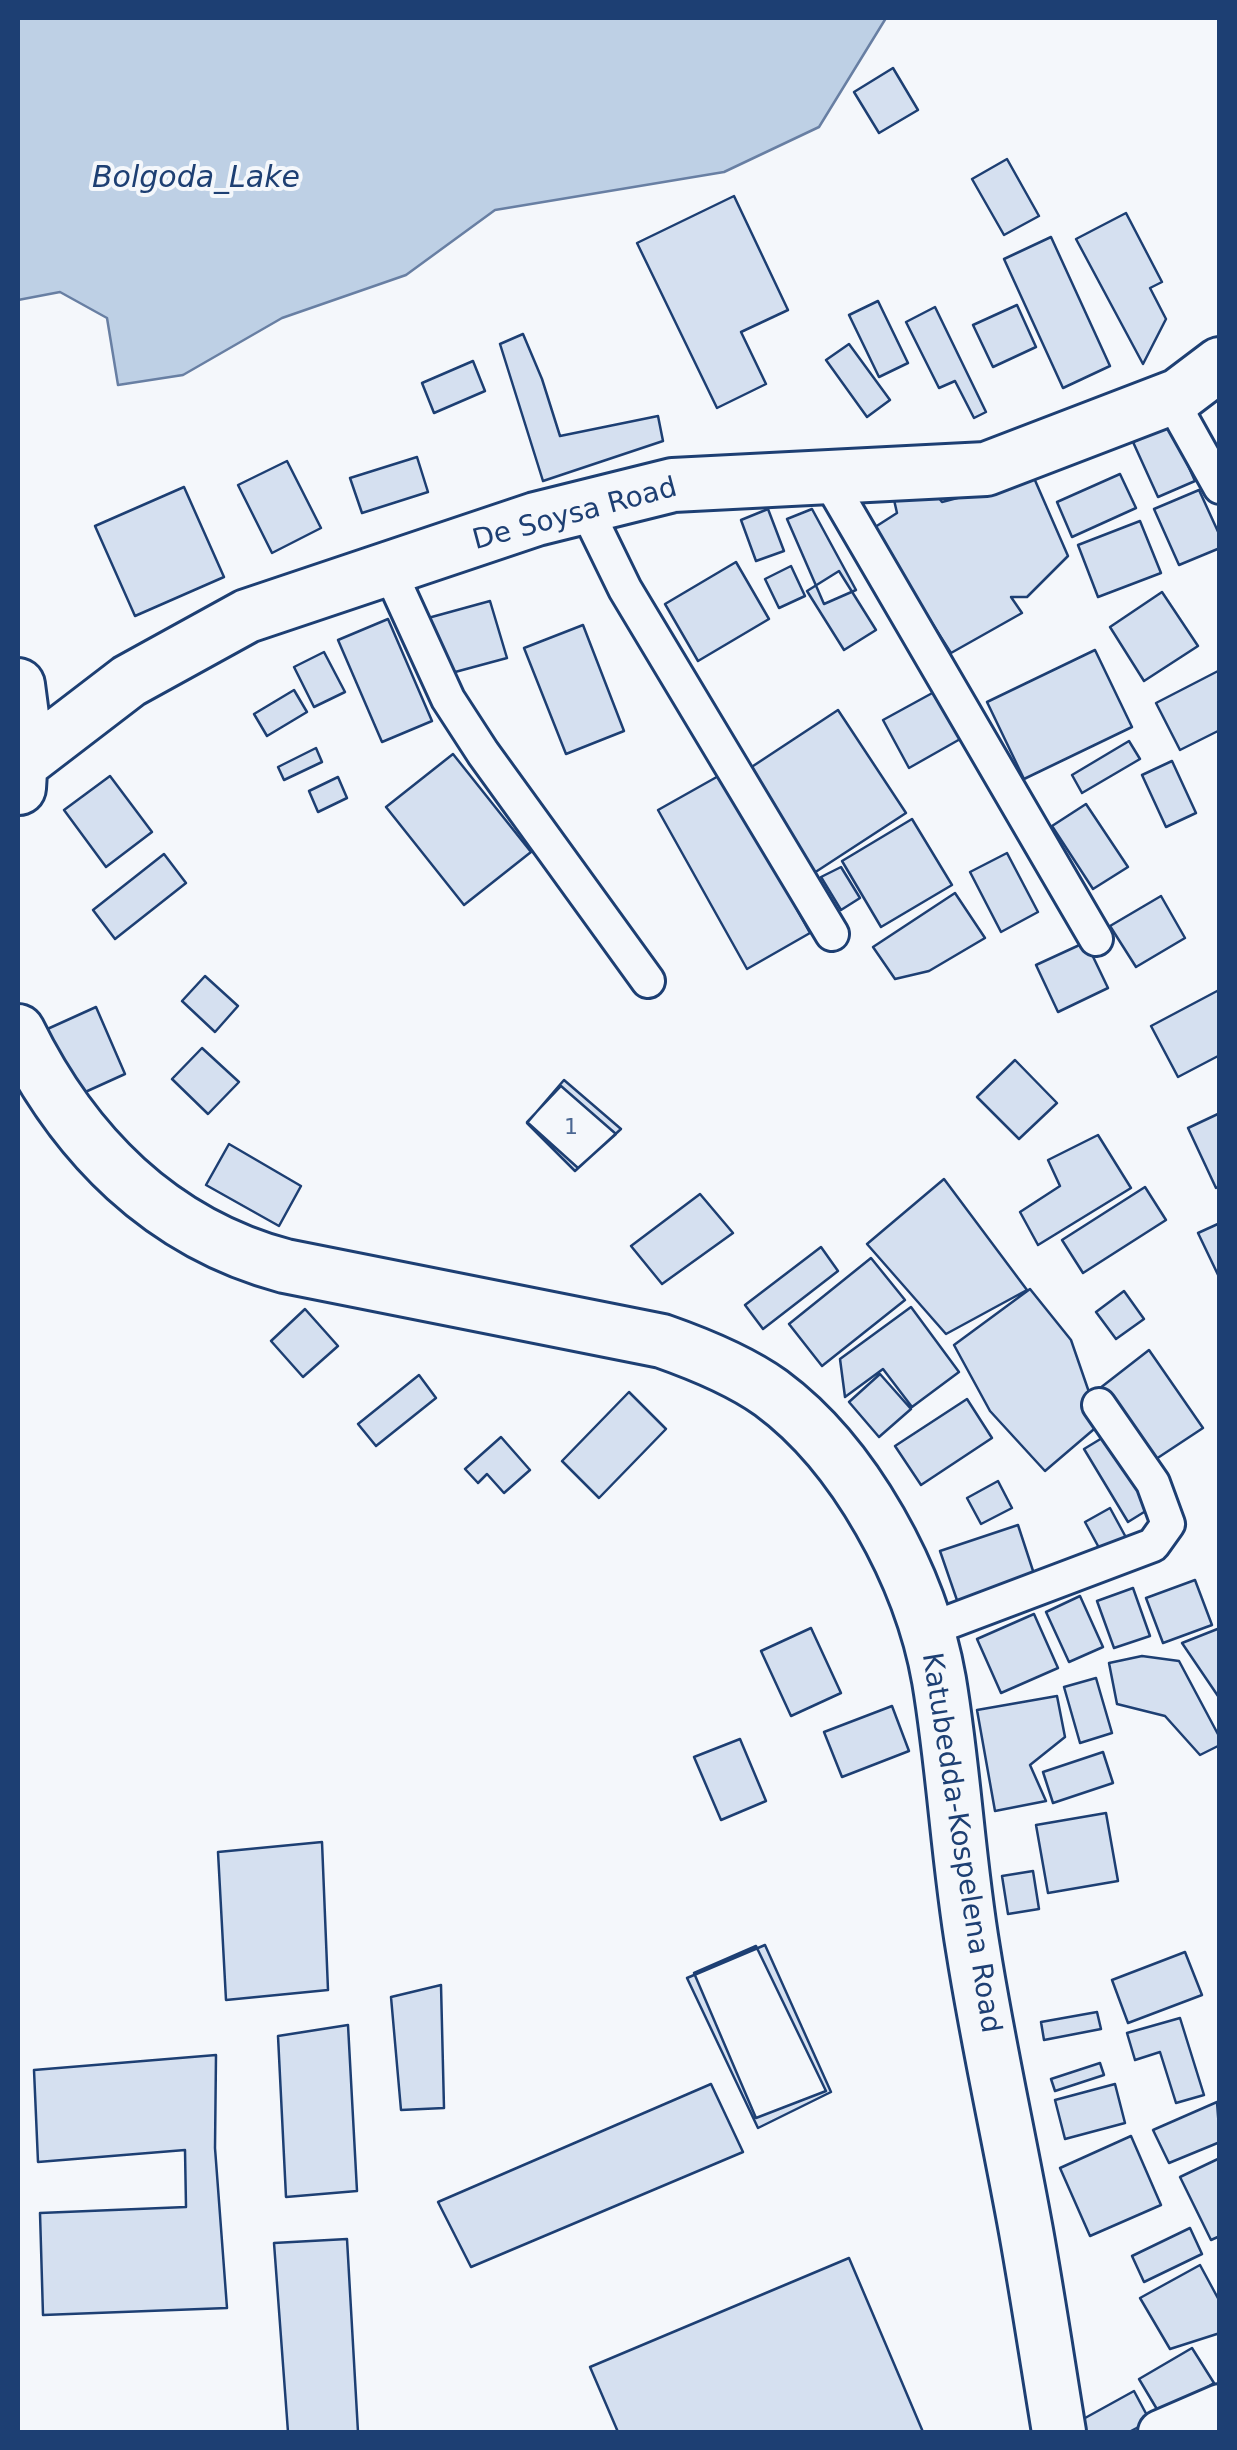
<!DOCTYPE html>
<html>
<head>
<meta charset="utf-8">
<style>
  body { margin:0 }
  #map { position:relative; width:1237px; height:2450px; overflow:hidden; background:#f4f7fb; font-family:"DejaVu Sans",sans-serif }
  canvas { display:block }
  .frame { position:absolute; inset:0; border:20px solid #1d3f73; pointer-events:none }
</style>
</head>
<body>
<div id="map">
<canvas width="1237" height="2450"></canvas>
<div class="frame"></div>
</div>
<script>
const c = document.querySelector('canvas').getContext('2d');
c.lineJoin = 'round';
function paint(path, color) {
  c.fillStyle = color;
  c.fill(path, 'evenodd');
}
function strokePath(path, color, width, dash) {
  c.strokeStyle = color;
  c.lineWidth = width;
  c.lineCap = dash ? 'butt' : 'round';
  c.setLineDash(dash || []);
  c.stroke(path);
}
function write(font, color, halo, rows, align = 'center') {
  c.font = font + ' "DejaVu Sans",sans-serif';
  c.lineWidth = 8;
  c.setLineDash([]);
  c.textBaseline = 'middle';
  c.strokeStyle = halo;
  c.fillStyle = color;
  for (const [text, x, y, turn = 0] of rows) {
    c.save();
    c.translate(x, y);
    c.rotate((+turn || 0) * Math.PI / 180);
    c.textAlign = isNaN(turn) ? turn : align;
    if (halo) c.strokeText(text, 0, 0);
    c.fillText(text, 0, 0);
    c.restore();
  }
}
const water = new Path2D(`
  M18 18H886L819 127 724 172 495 210 406 275 282 318 183 375 118 385 107 318 60 292 18 300Z`);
const building = new Path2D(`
  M893 68 918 110 879 133 854 92Z
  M1007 159 1039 216 1004 235 972 179Z
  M734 196 788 310 741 332 766 384 717 408 637 243Z
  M1126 213 1162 282 1150 288 1166 319 1143 364 1076 239Z
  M1051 237 1110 366 1063 388 1004 259Z
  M878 301 908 363 879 377 849 315Z
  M1017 305 1036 347 993 367 973 325Z
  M935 307 986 412 974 418 955 381 939 388 906 322Z
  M523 334 542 379 560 436 658 416 663 441 543 481 500 344Z
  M849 344 890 400 867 417 826 360Z
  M473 361 485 391 434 413 422 383Z
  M1170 425 1195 481 1158 497 1133 442Z
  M417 457 428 492 362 513 350 478Z
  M287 461 321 528 272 553 238 485Z
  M1120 474 1136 508 1072 537 1057 502Z
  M1034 478 1068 556 1027 597H1011L1022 613 951 653 872 529 897 513 892 491 932 489 942 502Z
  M184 487 224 577 135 616 95 526Z
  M1199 490 1220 536V548L1179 565 1154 509Z
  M768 509 784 551 756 561 741 520Z
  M812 509 856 590 824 604 787 519Z
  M1140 521 1161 573 1098 597 1078 545Z
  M736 562 769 619 698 661 665 604Z
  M791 566 805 596 779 608 765 579Z
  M839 571 876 630 844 650 807 591Z
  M1162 592 1198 646 1144 681 1110 627Z
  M490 601 507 658 444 675 428 618Z
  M388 619 432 721 382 742 338 640Z
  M583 625 624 731 566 754 524 648Z
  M1095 650 1132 727 1024 779 987 702Z
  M324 652 345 692 314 707 294 667Z
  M1220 670V730L1180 750 1156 703Z
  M294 690 307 712 267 736 254 714Z
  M936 691 962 738 909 768 883 720Z
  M838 710 906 813 814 873 747 770Z
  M1129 741 1140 759 1082 793 1072 775Z
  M316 748 322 762 284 780 278 767Z
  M453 754 531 852 464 905 386 807Z
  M1172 761 1196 813 1166 827 1142 775Z
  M722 774 810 933 747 969 658 810Z
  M110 776 152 832 106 867 64 810Z
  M338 777 347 798 318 812 309 791Z
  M1086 804 1128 867 1093 889 1052 826Z
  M912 819 952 885 881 927 842 861Z
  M1007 853 1038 912 1001 932 970 872Z
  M164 854 186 883 115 939 93 910Z
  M841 867 860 898 841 910 821 877Z
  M955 893 985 938 929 971 895 979 873 947Z
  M1161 896 1185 938 1136 967 1110 926Z
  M1086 942 1108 988 1058 1012 1036 965Z
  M205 976 238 1006 215 1032 182 1001Z
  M1219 990 1220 1055 1178 1077 1151 1026Z
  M96 1007 125 1074 72 1098 43 1031Z
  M202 1048 239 1082 208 1114 172 1079Z
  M1015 1060 1057 1103 1019 1139 977 1097Z
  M564 1080 621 1129 575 1171 527 1123Z
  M561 1086 616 1134 578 1168 527 1122Z
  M1220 1113V1186L1216 1188 1188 1128Z
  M1098 1135 1131 1188 1038 1245 1020 1212 1060 1186 1048 1160Z
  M229 1144 301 1186 279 1226 206 1185Z
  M944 1179 1027 1290 946 1334 867 1244Z
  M1145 1187 1166 1220 1083 1273 1062 1240Z
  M700 1194 733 1233 662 1284 631 1246Z
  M1220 1223V1279L1198 1233Z
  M821 1247 838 1271 763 1329 745 1305Z
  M871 1258 905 1300 822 1366 789 1324Z
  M1030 1289 1071 1340 1100 1424 1045 1471 990 1411 954 1345Z
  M1124 1291 1144 1319 1116 1339 1096 1312Z
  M911 1307 959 1372 912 1407 883 1369 845 1397 840 1359Z
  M305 1309 338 1346 303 1377 271 1341Z
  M1149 1350 1203 1428 1150 1463 1095 1392Z
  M880 1374 911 1409 879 1437 849 1402Z
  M419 1375 436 1398 376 1446 358 1424Z
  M629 1392 666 1429 599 1498 562 1461Z
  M967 1399 992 1438 921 1485 895 1446Z
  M1112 1432 1157 1504 1128 1522 1084 1449Z
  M501 1437 530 1470 504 1493 487 1474 478 1483 465 1469Z
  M998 1481 1012 1508 981 1524 967 1498Z
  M1110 1508 1129 1543 1104 1557 1085 1522Z
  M1018 1525 1036 1580 959 1606 940 1551Z
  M1195 1580 1212 1625 1163 1643 1146 1598Z
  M1133 1588 1150 1636 1114 1648 1097 1601Z
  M1080 1596 1103 1647 1069 1662 1046 1612Z
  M1034 1614 1058 1668 1001 1693 977 1639Z
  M811 1628 841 1693 791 1716 761 1651Z
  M1220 1628V1699L1182 1643Z
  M1142 1656 1179 1661 1220 1738V1745L1200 1755 1165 1716 1117 1704 1109 1663Z
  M1096 1678 1112 1733 1080 1743 1064 1687Z
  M1057 1696 1065 1737 1030 1765 1046 1801 995 1811 977 1710Z
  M892 1706 909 1751 842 1777 824 1732Z
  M740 1739 766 1801 721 1820 694 1757Z
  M1103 1752 1113 1783 1053 1803 1043 1772Z
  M1106 1813 1118 1881 1048 1893 1036 1825Z
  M322 1842 328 1990 226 2000 218 1852Z
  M1033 1871 1039 1909 1008 1914 1002 1876Z
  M765 1945 831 2092 758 2128 687 1978Z
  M756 1946 826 2091 756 2118 694 1973Z
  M1185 1952 1202 1995 1128 2023 1112 1980Z
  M441 1985 444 2108 401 2110 391 1997Z
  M1097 2012 1101 2029 1044 2040 1041 2022Z
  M1180 2018 1204 2095 1176 2103 1160 2052 1135 2060 1127 2033Z
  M348 2025 357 2191 286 2197 278 2036Z
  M216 2055 215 2148 227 2308 43 2315 40 2213 186 2207 185 2150 38 2162 34 2070Z
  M1100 2063 1104 2075 1055 2091 1051 2079Z
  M711 2084 743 2152 471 2267 438 2202Z
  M1115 2084 1125 2123 1065 2139 1055 2100Z
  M1217 2102 1220 2142 1169 2163 1153 2130Z
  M1131 2136 1161 2205 1090 2236 1060 2168Z
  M1220 2158V2236L1211 2240 1180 2177Z
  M1190 2228 1202 2254 1144 2282 1132 2256Z
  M347 2239 358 2432H288L274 2243Z
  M849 2258 923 2432H618L590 2367Z
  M1200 2265 1220 2302V2333L1170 2349 1140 2298Z
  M1192 2348 1214 2383 1161 2416 1139 2379Z
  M1134 2391 1150 2421 1129 2432H1081L1076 2423Z`);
const minor = new Path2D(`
  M1179 395 1182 419 1220 487
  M827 477 1096 939
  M585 507 625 589 832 934
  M389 570 448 699 483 753 648 981
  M928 1630 1153 1545 1168 1524 1153 1483 1099 1405`);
const tertiary = new Path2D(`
  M1160 2432 1220 2406`);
const primary = new Path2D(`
  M18 685 23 723 19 788
  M22 763 129 681 247 616 536 519 673 485 986 469 1179 395 1220 364
  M18 1031C74 1145 161 1233 285 1266L662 1341C699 1354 739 1370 771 1393 855 1455 921 1577 939 1680 954 1769 958 1860 973 1949 988 2044 1009 2137 1026 2231 1038 2298 1048 2365 1059 2432`);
const numberNames = [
  ["1",571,1128]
];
const streetNames = [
  ["De Soysa Road",575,515,-15],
  ["Katubedda-Kospelena Road",960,1843,81]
];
const waterNames = [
  ["Bolgoda_Lake",196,179]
];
paint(water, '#bed0e5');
strokePath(water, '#687fa3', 2.5);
paint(building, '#d5e0f0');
strokePath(building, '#1d3f73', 2.5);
strokePath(minor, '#1d3f73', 38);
strokePath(tertiary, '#1d3f73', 48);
strokePath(primary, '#1d3f73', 58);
strokePath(minor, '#f4f7fb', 32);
strokePath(tertiary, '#f4f7fb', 42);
strokePath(primary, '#f4f7fb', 52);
write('22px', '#4b6792', null, numberNames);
write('28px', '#1d3f73', '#f4f7fb', streetNames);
write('italic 30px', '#1d3f73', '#f4f7fb', waterNames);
</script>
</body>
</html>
